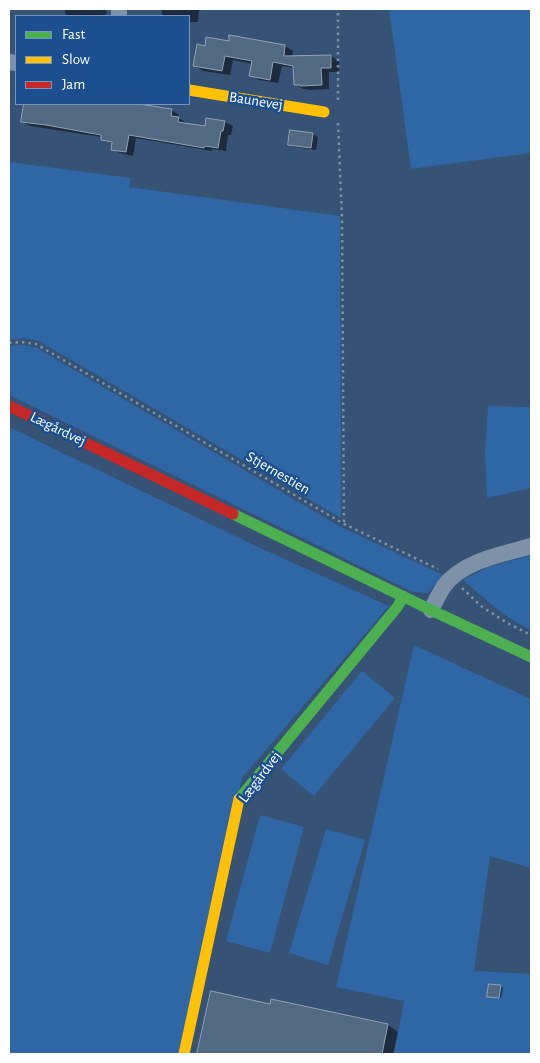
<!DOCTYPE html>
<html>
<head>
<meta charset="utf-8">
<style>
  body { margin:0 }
  #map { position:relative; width:540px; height:1063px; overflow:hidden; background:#365274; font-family:"Alegreya Sans",sans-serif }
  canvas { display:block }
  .frame { position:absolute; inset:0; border:10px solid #fff; pointer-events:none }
  .legend { position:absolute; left:15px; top:15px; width:175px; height:90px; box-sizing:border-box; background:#1b4f8f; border:1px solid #7695bc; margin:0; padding:6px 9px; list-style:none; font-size:15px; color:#fff }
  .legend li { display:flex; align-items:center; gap:10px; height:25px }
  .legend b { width:25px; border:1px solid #7695bc }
</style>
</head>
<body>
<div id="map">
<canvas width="540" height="1063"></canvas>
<div class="frame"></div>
<ul class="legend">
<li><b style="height:6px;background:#4caf50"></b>Fast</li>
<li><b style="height:6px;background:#ffc107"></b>Slow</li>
<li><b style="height:6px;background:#c62828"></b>Jam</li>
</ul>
</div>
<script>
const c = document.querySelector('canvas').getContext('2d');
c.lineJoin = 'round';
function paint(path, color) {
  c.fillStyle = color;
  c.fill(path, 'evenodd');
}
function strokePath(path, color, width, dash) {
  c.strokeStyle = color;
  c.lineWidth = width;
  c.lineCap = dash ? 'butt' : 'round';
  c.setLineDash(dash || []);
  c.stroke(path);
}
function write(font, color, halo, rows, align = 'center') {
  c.font = font + ' "Alegreya Sans",sans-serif';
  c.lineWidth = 5;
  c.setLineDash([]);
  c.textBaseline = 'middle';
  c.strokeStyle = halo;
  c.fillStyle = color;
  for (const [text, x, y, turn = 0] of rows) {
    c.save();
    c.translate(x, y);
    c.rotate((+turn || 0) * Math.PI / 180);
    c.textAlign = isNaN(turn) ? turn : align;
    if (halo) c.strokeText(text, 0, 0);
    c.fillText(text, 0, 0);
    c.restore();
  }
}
const green = new Path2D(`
  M389 9H531V153L411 169Z
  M9 162 131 178 129 187 340 216 341 518 39 341 24 338 9 340Z
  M22 345 29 346 37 348 341 527 443 575 428 593 413 592 9 395V346Z
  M488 406 531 407V488L487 498 485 452Z
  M9 427 258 547 389 606 242 778 179 1054H9Z
  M531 555V630C506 619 484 598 463 580L486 568Z
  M414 645 531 699V868L490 856 474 971 531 974V1054H394L404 1001 336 987Z
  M362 671 395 698 314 796 281 769Z
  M260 815 304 827 270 953 226 941Z
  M326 829 365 840 328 965 289 953Z`);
const shadow = new Path2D(`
  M65 9H106L107 14 104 15V16H66Z
  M162 9H196L199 10 198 22H189V16H162Z
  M230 37 285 46 293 51 292 57 331 56 339 61V72H329V89L310 90 303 89 295 84V68L282 66 278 83 259 80 251 75 253 64 233 60 230 75 203 71 195 66 206 47 230 42Z
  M25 104H124L172 110 179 115V118L186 123V124L206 127 208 119 225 122 233 126 231 135H228L226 151 212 149V151L136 138 133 156 120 153 112 149 113 144 102 139V137L30 126 22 122Z
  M312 134 318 137 316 150 295 147 290 144Z
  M500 986 503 988 501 998 491 997Z
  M212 993 270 1006 388 1025 398 1032 393 1054H199Z`);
const building = new Path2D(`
  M229 35 285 45 284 56 331 55V68H321L322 85 300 86V85H294L293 66 273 62 270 80 249 76 252 61 225 56 222 71 193 66 197 44 205 46 206 37 229 41Z
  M24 104H139L172 109 171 116 179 117 178 122 205 126 206 118 225 121 223 131H221L218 148 205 146 204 148 129 135 126 152 111 150 112 142 101 140V135L46 125 21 122Z
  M290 130 313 133 311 148 288 145Z
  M489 984 501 985 499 998 487 997Z
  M211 991 270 1004 271 999 388 1024 382 1054H197Z`);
const path = new Path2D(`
  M338 100V9
  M338 123 342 218 344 524
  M9 343 21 342 36 344 344 524 438 569
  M462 588 481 606 507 623 531 635`);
const street = new Path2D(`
  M119 16V9
  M9 62 16 63
  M431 610C435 602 439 594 444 586 464 560 502 555 531 546`);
const fast = new Path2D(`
  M233 514 431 610 531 657
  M239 799 398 606 403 596`);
const slow = new Path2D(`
  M189 90 324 112
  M184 1054 239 799`);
const jam = new Path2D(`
  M9 406 233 514`);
const streetNames = [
  ["Baunevej",256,101,9],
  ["Lægårdvej",58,429,26],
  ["Stjernestien",278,473,30],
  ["Lægårdvej",260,777,-53]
];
paint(green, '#2f66a5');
paint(shadow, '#0007');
paint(building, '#526984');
strokePath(building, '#92a2b6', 1);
strokePath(path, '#7d92a8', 2.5, [2.5, 4]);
strokePath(street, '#7d92a8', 16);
strokePath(fast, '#4caf50', 11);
strokePath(slow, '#ffc107', 11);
strokePath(jam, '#c62828', 11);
write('15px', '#fff', '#1b4f8f', streetNames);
</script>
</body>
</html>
